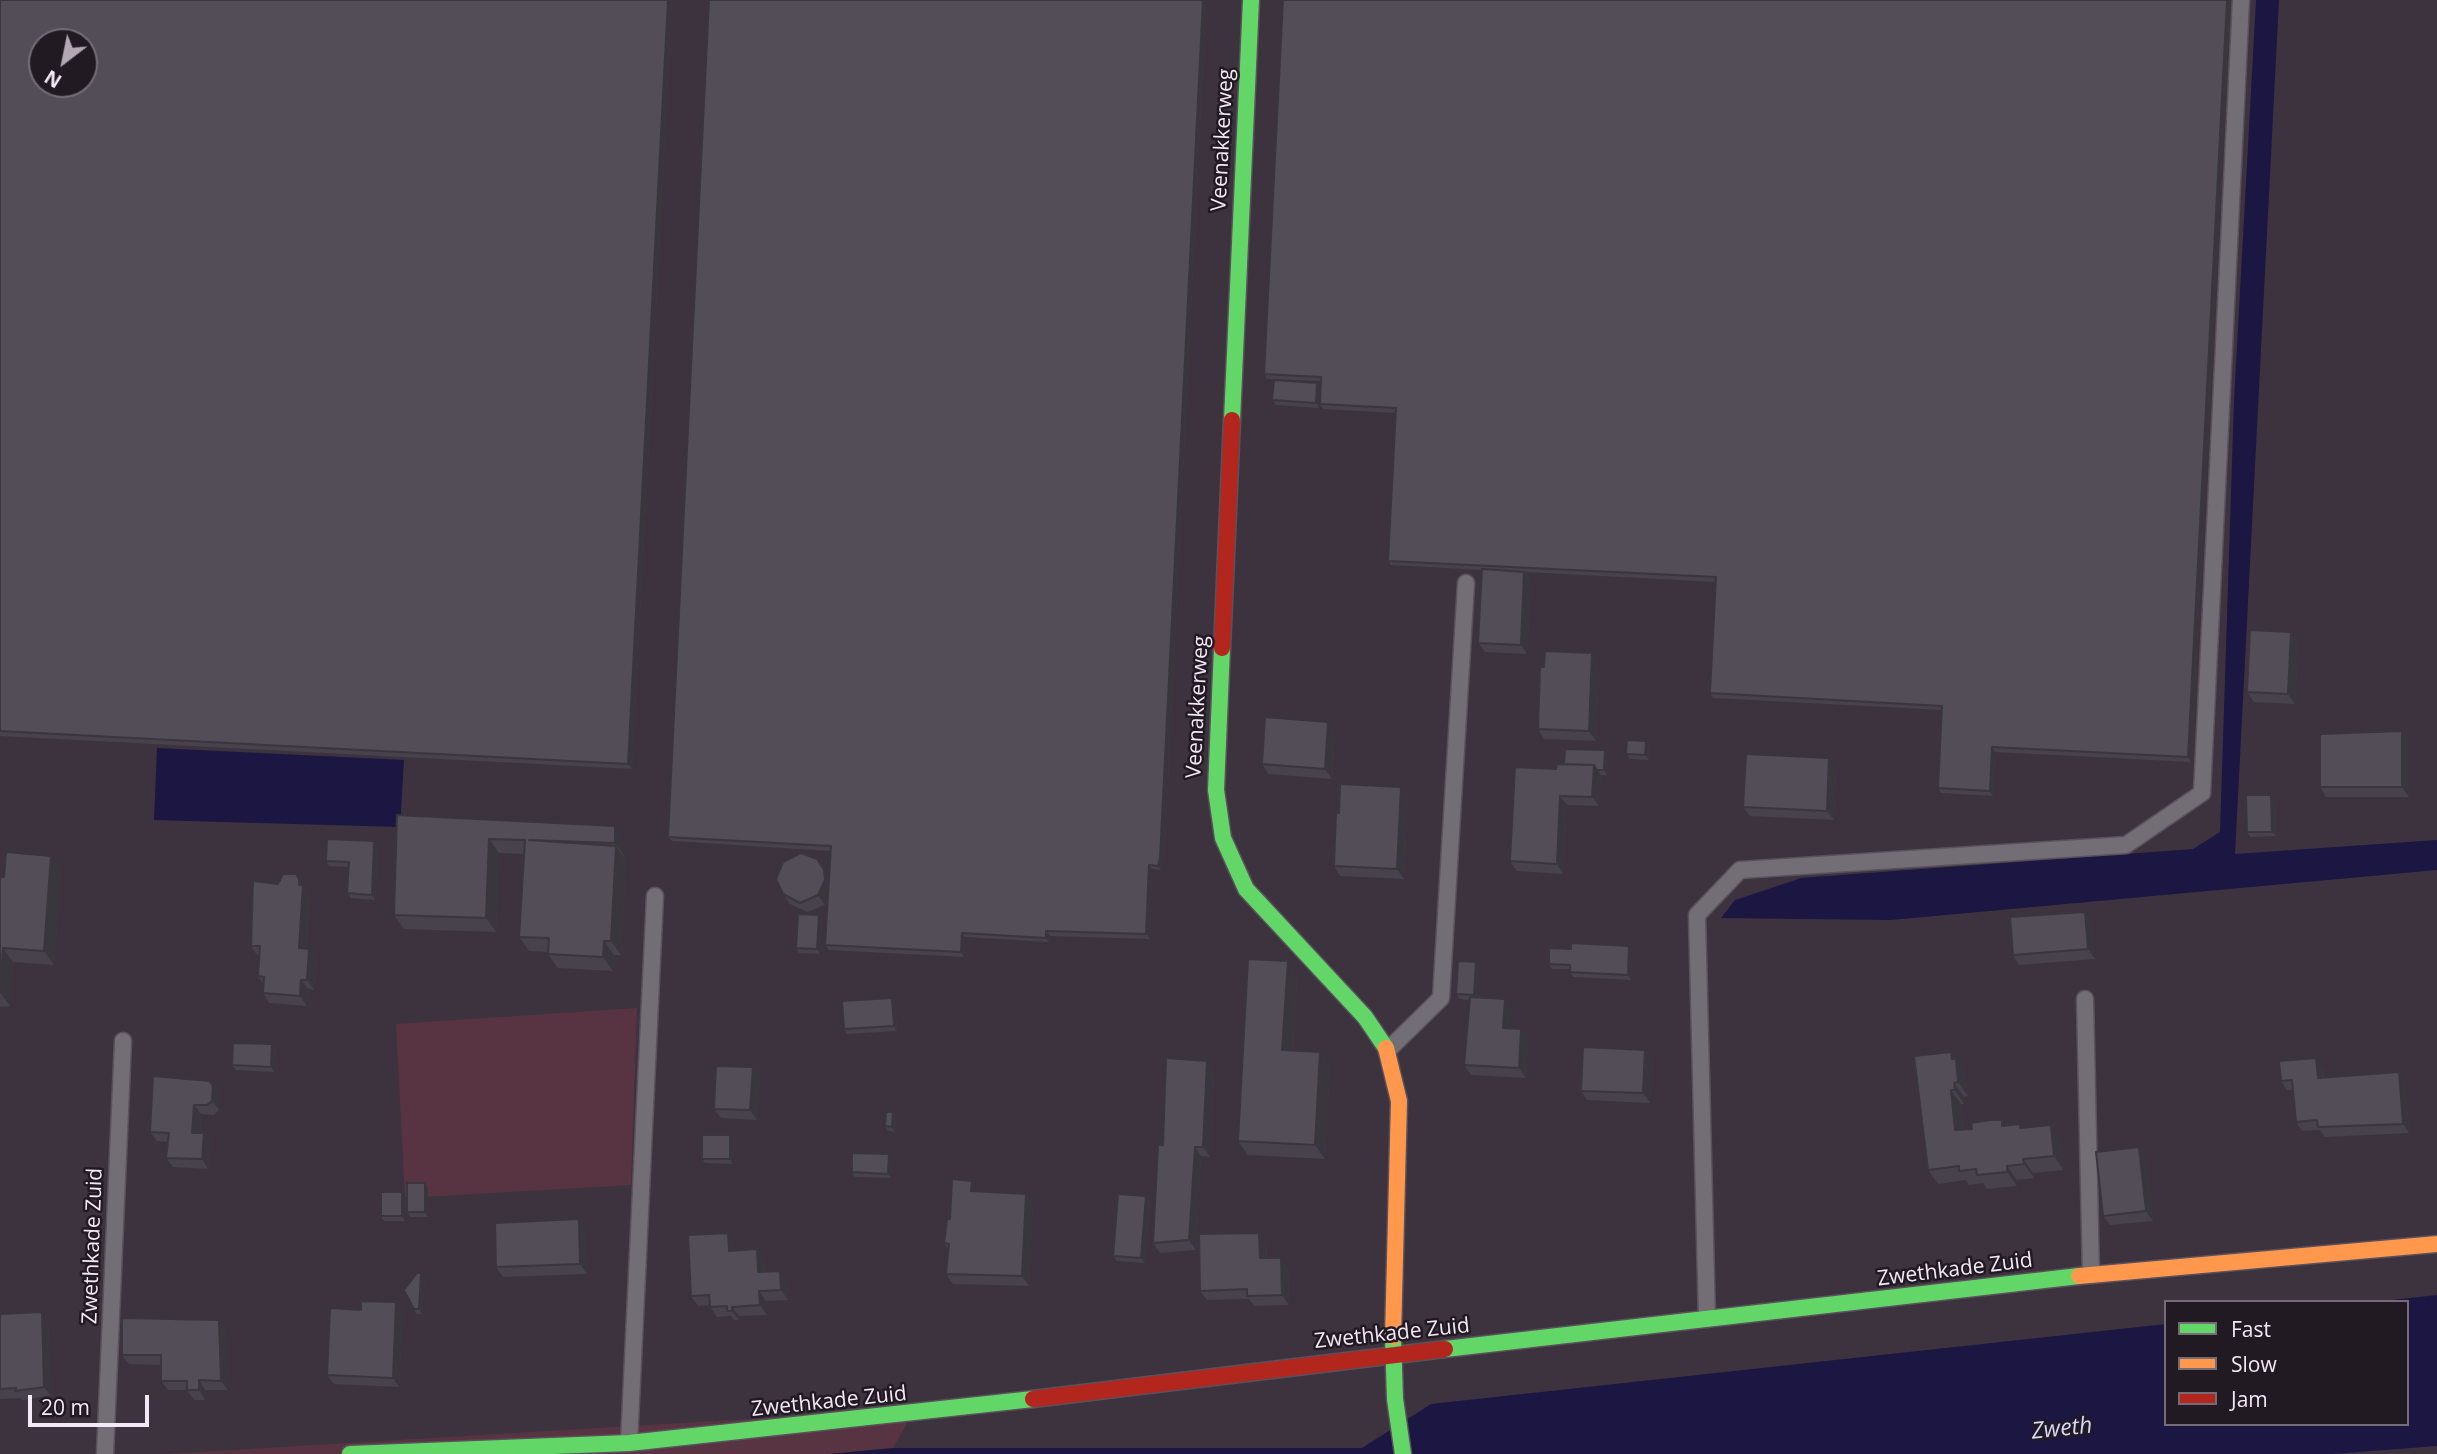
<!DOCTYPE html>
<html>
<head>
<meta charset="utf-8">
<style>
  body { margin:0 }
  #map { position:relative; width:2437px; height:1454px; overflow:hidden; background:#3c333e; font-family:"Open Sans",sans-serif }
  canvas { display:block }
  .legend { position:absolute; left:2164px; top:1300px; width:245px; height:126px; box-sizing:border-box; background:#211a23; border:2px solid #756c77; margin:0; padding:9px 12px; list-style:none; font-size:21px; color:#f3e8f5 }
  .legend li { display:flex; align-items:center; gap:14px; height:35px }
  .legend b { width:35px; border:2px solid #756c77 }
  .north { position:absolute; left:28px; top:28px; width:70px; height:70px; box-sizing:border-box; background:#211a23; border:2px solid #756c77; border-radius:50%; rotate:212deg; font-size:19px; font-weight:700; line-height:28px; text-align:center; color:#f3e8f5 }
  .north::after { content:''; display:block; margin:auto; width:24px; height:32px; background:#b3a9b5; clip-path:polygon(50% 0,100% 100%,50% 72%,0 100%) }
  .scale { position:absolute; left:28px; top:1395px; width:121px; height:32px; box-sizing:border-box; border:4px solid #f3e8f5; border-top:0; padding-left:9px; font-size:21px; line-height:24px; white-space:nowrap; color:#f3e8f5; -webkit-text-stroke:5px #211a23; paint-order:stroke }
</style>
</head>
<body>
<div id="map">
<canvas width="2437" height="1454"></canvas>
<ul class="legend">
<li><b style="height:9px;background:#63d668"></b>Fast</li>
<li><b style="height:9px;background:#ff974d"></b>Slow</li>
<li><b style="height:9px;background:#b3261e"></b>Jam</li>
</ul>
<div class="north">N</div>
<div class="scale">20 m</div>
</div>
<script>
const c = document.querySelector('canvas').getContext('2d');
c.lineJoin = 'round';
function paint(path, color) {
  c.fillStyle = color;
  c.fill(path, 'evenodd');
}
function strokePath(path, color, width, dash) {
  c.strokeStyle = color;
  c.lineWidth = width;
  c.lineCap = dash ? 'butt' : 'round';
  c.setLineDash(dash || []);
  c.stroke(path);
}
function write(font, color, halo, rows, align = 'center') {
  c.font = font + ' "Open Sans",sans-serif';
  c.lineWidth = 5;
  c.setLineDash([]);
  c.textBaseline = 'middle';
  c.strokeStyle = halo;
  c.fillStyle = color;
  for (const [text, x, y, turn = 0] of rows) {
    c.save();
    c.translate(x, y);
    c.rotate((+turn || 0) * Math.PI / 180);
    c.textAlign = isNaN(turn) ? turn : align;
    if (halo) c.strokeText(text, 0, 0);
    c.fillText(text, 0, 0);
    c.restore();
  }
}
const green = new Path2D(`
  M637 1008 631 1185 405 1198 396 1024Z
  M915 1409 893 1448 829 1454H165Z`);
const water = new Path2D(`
  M2256 0H2279L2235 854 2437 840V870L1891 920 1721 918 1735 900 1801 878 2193 849 2220 832 2234 401Z
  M157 748 404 760 400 827 154 820Z
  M2437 1295V1446L2332 1454H829L893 1448H1362L1431 1404 2166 1324V1424H2407V1302H2374Z`);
const lane = new Path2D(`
  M2085 999 2091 1275
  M1388 1050 1441 998 1466 583
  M1707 1319 1697 915 1740 870 2126 845 2202 793 2241 0
  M629 1443 655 896
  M105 1454 123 1041`);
const fast = new Path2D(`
  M1232 420 1251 0
  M1222 648 1216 790 1223 838 1246 889 1365 1017 1386 1048
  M1393 1337 1395 1399 1403 1454
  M1445 1349 2079 1276
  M350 1454 629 1443 1033 1399`);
const slow = new Path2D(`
  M1386 1048 1399 1101 1393 1337
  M2079 1276 2437 1244`);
const jam = new Path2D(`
  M1222 648 1232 420
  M1033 1399 1445 1349`);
const wall = new Path2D(`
  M0 0H672L632 769 0 736Z
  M709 0H1206L1164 863 1161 870 1152 869 1150 939 1050 936 1049 942 965 937 964 957 829 950 825 945 828 898 825 905 807 912 790 904 783 894 817 859 829 877 831 851 672 841 668 837Z
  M2230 0 2191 762 1995 752 1993 796 1941 793 1938 788 1942 710 1713 698 1710 693 1715 582 1525 572 1531 581 1527 654 1485 652 1478 643 1482 570 1391 565 1388 561 1395 413 1323 409 1320 404V388L1319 408 1276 405 1272 400 1317 383 1320 388 1321 381 1267 379 1264 374Z
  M2298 642 2295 704 2254 702 2247 692Z
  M1599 663 1596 741 1544 739 1538 729Z
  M1335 731 1332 779 1268 774 1262 764Z
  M2402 731 2409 740V797H2326L2320 787Z
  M1646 741 1650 746 1649 760 1630 759 1626 754Z
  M1608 755 1607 775H1601L1599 806 1567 805 1563 874 1517 871 1510 861 1556 769 1564 764Z
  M1836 768 1834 820 1750 816 1743 807Z
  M1408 796 1404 879 1340 876 1334 866 1339 813Z
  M2275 799 2276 836 2250 837 2247 832Z
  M397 815 625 840V857H624L626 860 621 955H614L613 971 558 968 548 954V952L529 951 519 937 524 854 499 853 496 932 404 929 394 915Z
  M378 846 375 900 351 898 347 893 348 867 329 866 326 861Z
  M51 856 61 870 54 965 13 962 10 1006 0 1007V877H4Z
  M306 889 310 895 306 948 309 949 316 958 314 990 308 989 307 1006 269 1003 263 993V984L258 976 260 955H257L251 946Z
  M819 915 822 920 820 954 799 953 796 948Z
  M2092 921 2095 959 2019 965 2013 955Z
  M1632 951 1631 980 1573 977 1570 972V969H1552L1549 964Z
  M1476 962 1480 967 1478 997 1512 1008 1510 1028 1528 1039 1526 1078 1471 1075 1464 1065 1470 1000 1460 999 1456 994Z
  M1297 975 1293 1051 1330 1066 1325 1159 1248 1155 1238 1141Z
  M892 998 895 1003 897 1031 847 1034 844 1029Z
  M276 1049 274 1072 236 1070 232 1065Z
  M1645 1050 1652 1060 1650 1103 1587 1100 1581 1091Z
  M1951 1052 1965 1073 1968 1096 1964 1097V1104H1961L1964 1130 2020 1124 2023 1128 2061 1139 2064 1170 2033 1173 2034 1178 2017 1180V1186L1987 1189 1983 1183 1969 1185 1966 1180 1938 1184 1928 1170Z
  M1207 1061 1214 1071 1210 1157 1201 1156 1196 1250 1160 1253 1153 1243 1163 1145Z
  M753 1067 760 1077 757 1120 721 1118 714 1109Z
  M2323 1067 2324 1077 2399 1072 2405 1082 2409 1133 2325 1137 2320 1130 2302 1131 2296 1122 2293 1090H2287L2281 1081Z
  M213 1086 220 1096 219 1110 214 1115 201 1114 200 1133H204L211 1143 208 1169 173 1167 166 1158 168 1142 157 1141 150 1132Z
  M893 1112 896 1117 895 1132 888 1131 885 1126Z
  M730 1135 734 1140 733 1164 705 1163 702 1159Z
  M2146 1157 2153 1221 2110 1225 2103 1216Z
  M892 1159 891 1178 855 1177 852 1172Z
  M425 1183 428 1188V1217H410L407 1212Z
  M978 1191 1033 1203 1029 1286 953 1284 946 1274 948 1249 944 1243 950 1219Z
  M406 1197 405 1221H384L381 1216Z
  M1150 1201 1145 1263 1117 1261 1113 1256Z
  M579 1219 585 1229 587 1274 503 1277 496 1267Z
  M1266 1242 1267 1258 1288 1267 1289 1305 1254 1306 1249 1299 1207 1300 1200 1291Z
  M735 1243V1251L757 1249 764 1259 765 1272 787 1280 788 1300 766 1301 767 1315 739 1316V1320H734L731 1316 717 1317 710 1307V1305L698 1306 691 1296Z
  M425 1278 422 1314H417L414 1309Z
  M396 1302 403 1312 399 1387 334 1384 327 1375 361 1310Z
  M42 1312 48 1322 51 1396 22 1400 20 1398 0 1399V1314Z
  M219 1320 226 1330 228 1390H205V1400H194L187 1390H168L161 1381V1365L129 1364 122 1355Z`);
const shadedWall = new Path2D(`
  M668 0H672L632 769 628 764Z
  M1203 0H1206L1164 863 1161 870 1158 866Z
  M2227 0H2230L2191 762 2188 757Z
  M1317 383 1320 388 1319 408 1316 403Z
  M1524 572 1531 581 1527 654 1521 645Z
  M2291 632 2298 642 2295 704 2288 694Z
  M1592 653 1599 663 1596 741 1589 731Z
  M1328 722 1335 731 1332 779 1325 769Z
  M2402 731 2409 740V797L2402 787Z
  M1646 741 1650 746 1649 760 1645 755Z
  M1992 747 1995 752 1993 796 1990 791Z
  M1605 750 1608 755 1607 775 1604 770Z
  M1829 758 1836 768 1834 820 1827 811Z
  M1594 765 1601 775 1599 806 1592 797Z
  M1401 787 1408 796 1404 879 1397 869Z
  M2271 795 2275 799 2276 836 2272 832Z
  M1560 796 1567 805 1563 874 1557 864Z
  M615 826 625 840V857L615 843Z
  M489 839 499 853 496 932 486 918Z
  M374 841 378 846 375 900 372 895Z
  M616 846 626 860 621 955 611 941Z
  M51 856 61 870 54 965 44 951Z
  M1149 865 1152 869 1150 939 1146 934Z
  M824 870 831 880 832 890 825 905 818 895Z
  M299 879 310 895 305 957 299 948Z
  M2085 912 2092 921 2095 959 2088 949Z
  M819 915 822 920 820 954 817 949Z
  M1046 931 1050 936 1049 942 1046 938Z
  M962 933 965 937 964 957 961 952Z
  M604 941 614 955 613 971 603 957Z
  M1629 946 1632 951 1631 980 1628 975Z
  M3 948 13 962 10 1006 0 992Z
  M309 949 316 958 314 990 307 980Z
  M1288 961 1297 975 1292 1064 1282 1050Z
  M1476 962 1480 967 1478 1000 1474 995Z
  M301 980 308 989 307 1006 300 996Z
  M892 998 895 1003 897 1031 894 1026Z
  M1505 999 1512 1008 1510 1038 1503 1028Z
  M1521 1029 1528 1039 1526 1078 1519 1068Z
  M272 1044 276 1049 274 1072 271 1067Z
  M1645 1050 1652 1060 1650 1103 1643 1093Z
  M1320 1052 1330 1066 1325 1159 1315 1145Z
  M1951 1052 1965 1073 1968 1096 1958 1082Z
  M2316 1058 2323 1067 2324 1087 2318 1078Z
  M1207 1061 1214 1071 1210 1157 1203 1147Z
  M753 1067 760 1077 757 1120 750 1110Z
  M2399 1072 2405 1082 2409 1133 2403 1124Z
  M1954 1083 1964 1097V1104L1955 1090Z
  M213 1086 220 1096 219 1110 212 1101Z
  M1951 1090 1961 1104 1965 1144 1955 1130Z
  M194 1105 201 1114 199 1142 192 1133Z
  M893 1112 896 1117 895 1132 892 1127Z
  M2051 1125 2061 1139 2064 1170 2054 1156Z
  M204 1133 211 1143 208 1169 202 1159Z
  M730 1135 734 1140 733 1164 730 1159Z
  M1195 1147 1201 1156 1196 1250 1189 1240Z
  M2139 1147 2146 1157 2153 1221 2146 1211Z
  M889 1154 892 1159 891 1178 888 1174Z
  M2023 1159 2033 1173 2034 1178 2024 1164Z
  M2007 1166 2017 1180V1186L2007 1172Z
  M972 1181 978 1191V1201L971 1191Z
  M425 1183 428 1188V1217L425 1212Z
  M402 1192 406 1197 405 1221 402 1216Z
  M1026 1194 1033 1203 1029 1286 1022 1276Z
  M1146 1196 1150 1201 1145 1263 1141 1258Z
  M579 1219 585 1229 587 1274 580 1264Z
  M728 1233 735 1243 736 1261 729 1251Z
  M1259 1233 1266 1242 1267 1268 1260 1258Z
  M757 1249 764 1259 765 1282 758 1272Z
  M1281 1258 1288 1267 1289 1305 1282 1295Z
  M780 1271 787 1280 788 1300 781 1290Z
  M421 1273 425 1278 422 1314 419 1309Z
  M759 1291 766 1301 767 1315 760 1305Z
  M396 1302 403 1312 399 1387 393 1378Z
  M732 1307 739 1316V1320L732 1311Z
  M42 1312 48 1322 51 1396 44 1387Z
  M219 1320 226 1330 228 1390 221 1381Z
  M199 1380 205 1390V1400L199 1390Z`);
const building = new Path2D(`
  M0 0H668L628 764 0 731ZM42 42H84V84H42Z
  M709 0H1203L1160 858 1158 866 1149 865 1146 934 1046 931V938L962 933 961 952 825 945 831 846 668 837Z
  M1283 0H2227L2188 757 1992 747 1990 791 1938 788 1942 706 1710 693 1716 577 1388 561 1396 408 1320 404 1321 377 1264 374Z
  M1274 380 1317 383 1316 403 1272 400Z
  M1482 569 1524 572 1521 645 1478 643Z
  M2250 630 2291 632 2288 694 2247 692Z
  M1545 651 1592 653 1589 731 1538 729 1540 667H1544Z
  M1265 717 1328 722 1325 769 1262 764Z
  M2402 731V787H2320V734Z
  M1627 740 1646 741 1645 755 1626 754Z
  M1565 749 1605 750 1604 770H1597L1594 765 1564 764Z
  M1746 754 1829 758 1827 811 1743 807Z
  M1557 764 1594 765 1592 797 1560 796 1557 864 1510 861 1515 767 1556 769Z
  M1340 784 1401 787 1397 869 1334 866 1336 812 1339 813Z
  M2246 795H2271L2272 832H2247Z
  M397 815 615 826V843L529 840 616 846 611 941H604L603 957 548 954 549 938 519 937 525 840 489 839 486 918 394 915Z
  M327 839 374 841 372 895 347 893 349 862 326 861Z
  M6 852 51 856 44 951 3 948 0 992V877H4Z
  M801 853 817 859 824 870 825 880 818 895 800 903 783 894 776 879 783 862Z
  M283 874H296L299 879V885H303L299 948 309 949 307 980H301L300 996 263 993 264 977 258 976 260 946H251L253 881 278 884Z
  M2085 912 2088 949 2013 955 2010 917Z
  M798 914 819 915 817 949 796 948Z
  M1571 943 1629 946 1628 975 1570 972V965L1549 964V948L1571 949Z
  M1248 959 1288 961 1282 1050 1320 1052 1315 1145 1238 1141Z
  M1458 961 1476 962 1474 995 1456 994Z
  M1470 997 1505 999 1503 1028 1521 1029 1519 1068 1464 1065Z
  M892 998 894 1026 844 1029 842 1001Z
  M233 1043 272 1044 271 1067 232 1065Z
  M1583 1047 1645 1050 1643 1093 1581 1091Z
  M1951 1052 1952 1059H1956L1958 1082 1954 1083 1955 1090H1951L1955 1130 1972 1129 1971 1123 1990 1120H2002V1126L2020 1124V1128L2051 1125 2054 1156 2023 1159 2024 1164 2007 1166V1172L1977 1175 1976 1169 1959 1171V1166L1928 1170 1914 1056Z
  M1166 1058 1207 1061 1203 1147H1195L1189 1240 1153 1243 1158 1145H1163Z
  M2316 1058 2318 1078 2399 1072 2403 1124 2318 1127 2317 1120 2296 1122 2292 1080 2281 1081 2279 1061Z
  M716 1066 753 1067 750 1110 714 1109Z
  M153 1076 209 1081 213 1086 212 1101 207 1105H194L192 1133H204L202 1159 166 1158 169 1133 150 1132Z
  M886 1112H893L892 1127 885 1126Z
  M702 1135H730V1159H702Z
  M2139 1147 2146 1211 2103 1216 2096 1152Z
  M852 1153 889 1154 888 1174 852 1172Z
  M952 1179 972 1181 971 1191 1026 1194 1022 1276 946 1274 949 1244 944 1243 947 1219H950Z
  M407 1183H425V1212H407Z
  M381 1192H402V1216H381Z
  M1118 1194 1146 1196 1141 1258 1113 1256Z
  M579 1219 580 1264 496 1267 495 1223Z
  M728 1233 729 1251 757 1249 758 1272 780 1271 781 1290 759 1291 760 1305 732 1307V1311H727V1306L710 1307 709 1295 691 1296 688 1235Z
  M1259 1233 1260 1258H1281L1282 1295 1247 1296V1289L1200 1291 1199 1234Z
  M417 1273H421L419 1309H414L404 1290Z
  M361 1301 396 1302 393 1378 327 1375 330 1308 361 1310Z
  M42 1312 44 1387 15 1391 16 1388 0 1389V1314Z
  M122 1318 219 1320 221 1381 199 1380V1390H187V1381H161V1355H122Z`);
const streetNames = [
  ["Veenakkerweg",1223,140,-87],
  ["Veenakkerweg",1198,707,-87],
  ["Zwethkade Zuid",93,1246,-88],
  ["Zwethkade Zuid",1955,1270,-7],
  ["Zwethkade Zuid",1392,1334,-6],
  ["Zwethkade Zuid",829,1402,-6]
];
const waterNames = [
  ["Zweth",2062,1429,-6]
];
paint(green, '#583442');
paint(water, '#1c1643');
strokePath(lane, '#59515b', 19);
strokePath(fast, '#59515b', 19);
strokePath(slow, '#59515b', 19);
strokePath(jam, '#59515b', 19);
strokePath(lane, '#736d75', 16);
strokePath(fast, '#63d668', 16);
strokePath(slow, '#ff974d', 16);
strokePath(jam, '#b3261e', 16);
paint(wall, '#47424b');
paint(shadedWall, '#3a363d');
paint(building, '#534d57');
strokePath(building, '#3a363d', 2);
write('21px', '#f3e8f5', '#211a23', streetNames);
write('italic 23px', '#d6d8fa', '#211a23', waterNames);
</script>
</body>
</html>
